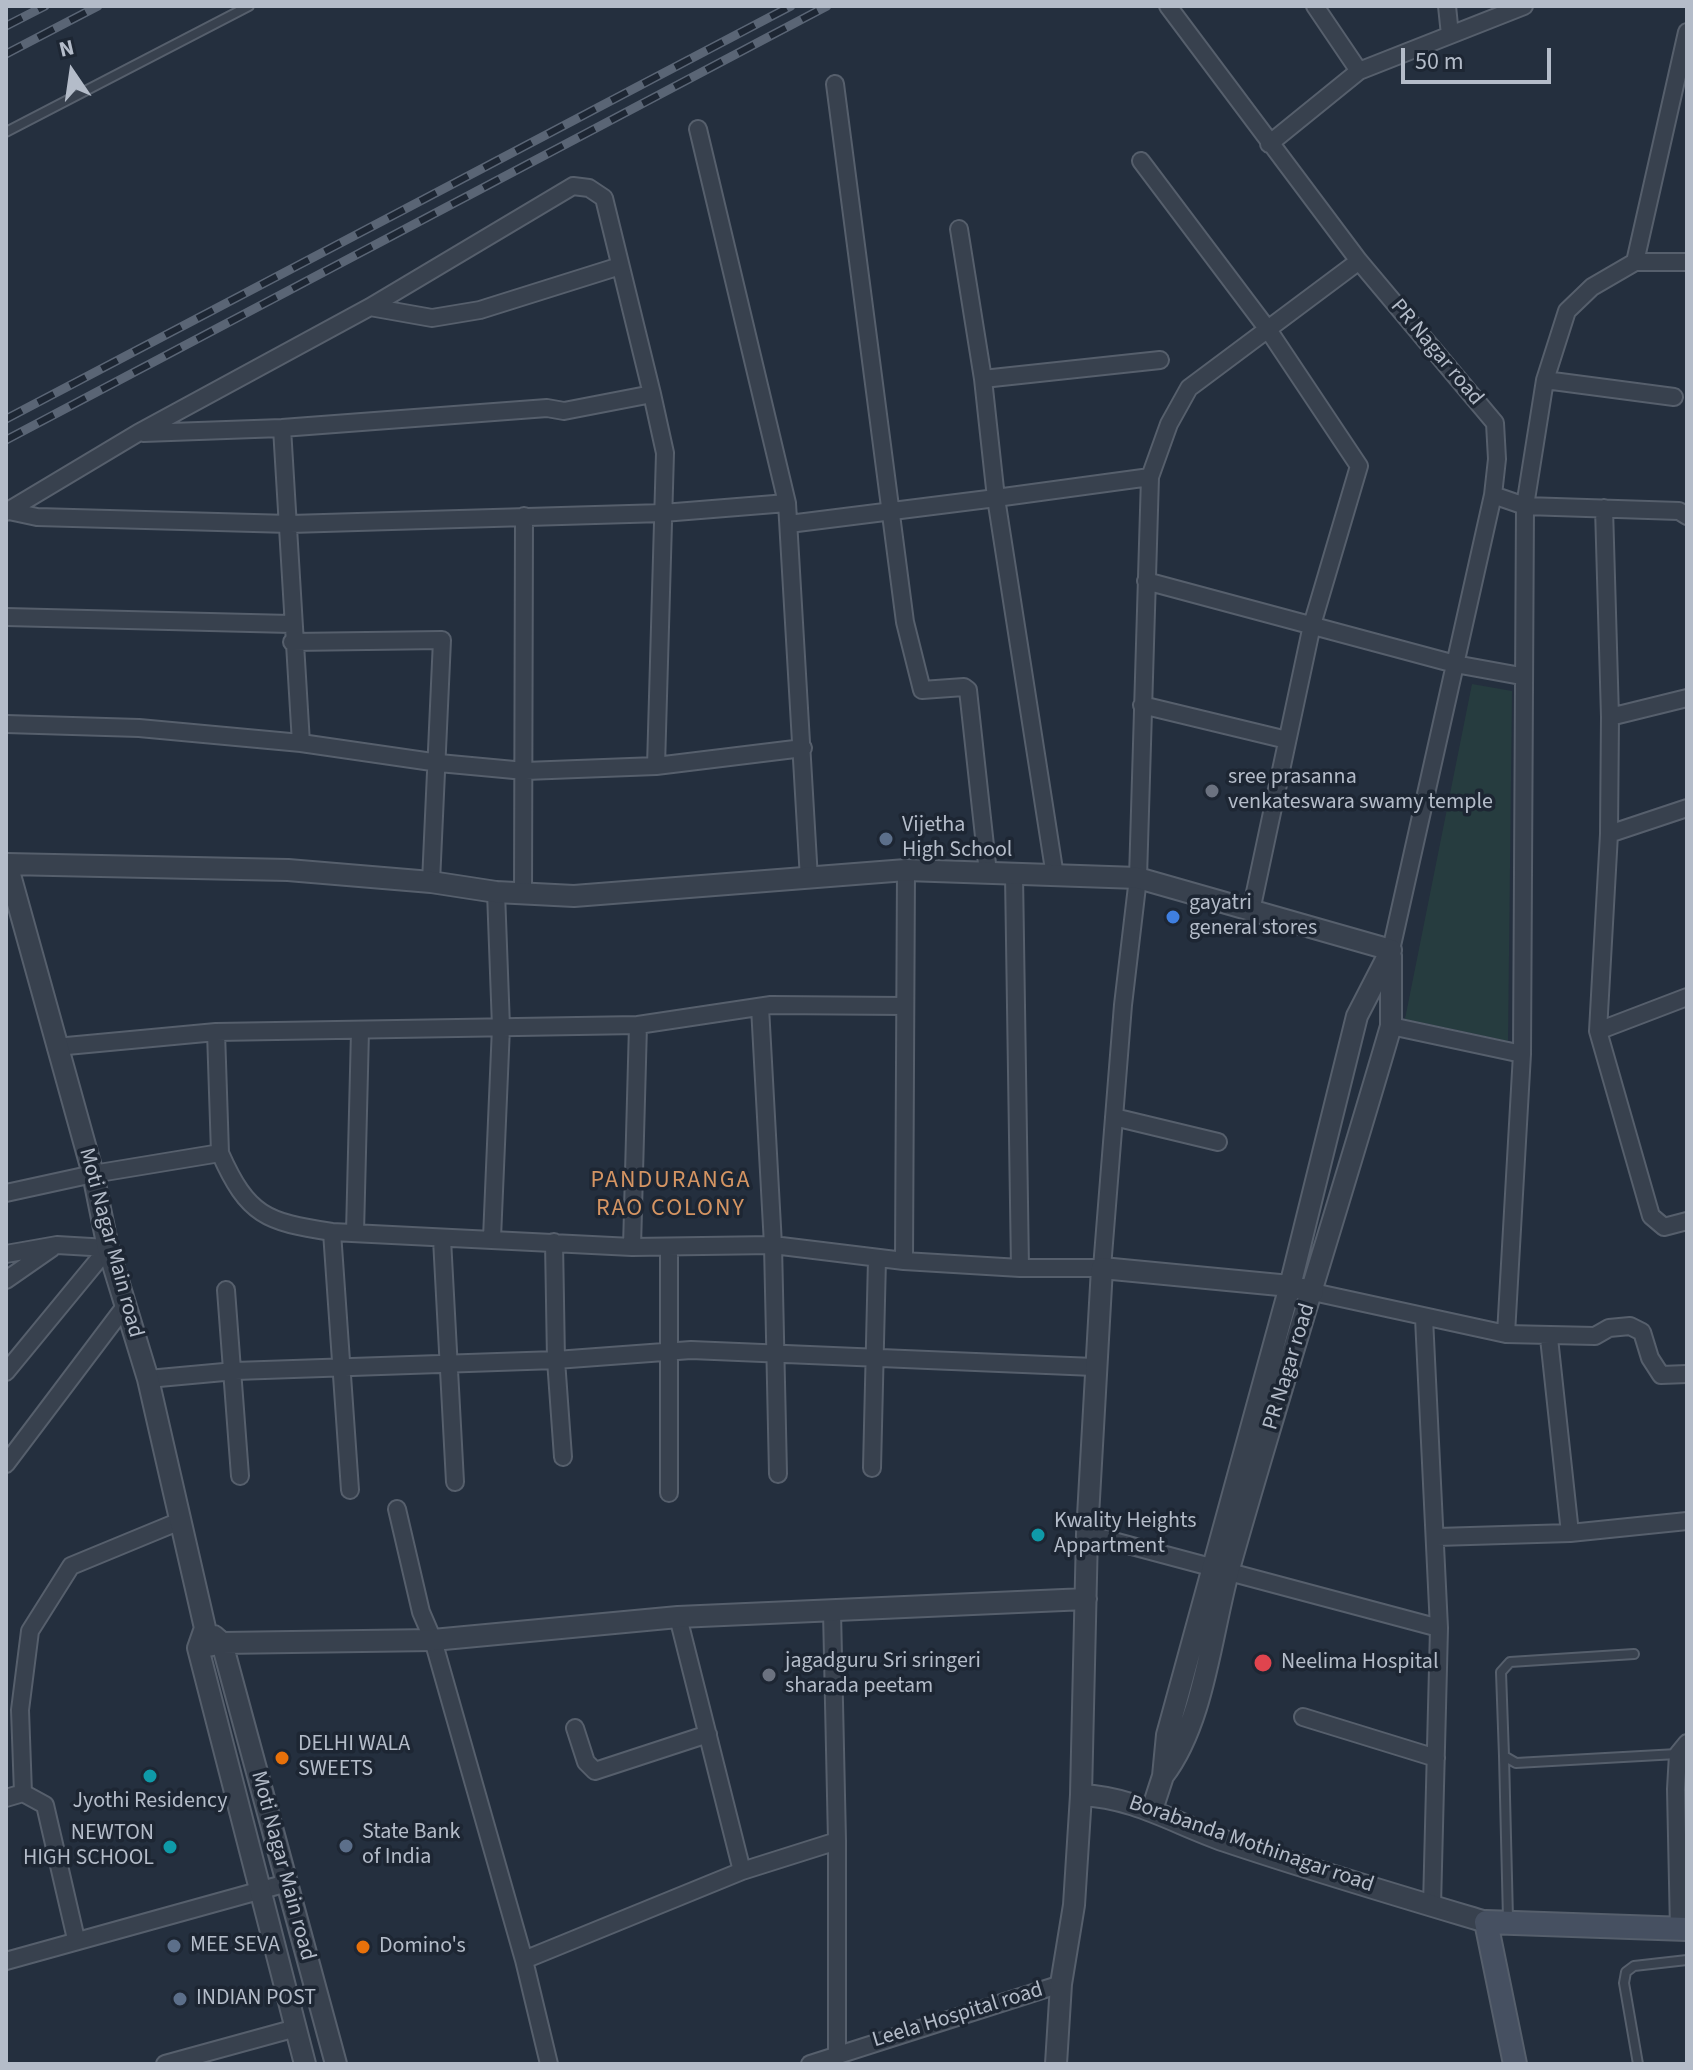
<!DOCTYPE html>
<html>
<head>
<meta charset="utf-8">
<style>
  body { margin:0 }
  #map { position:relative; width:1693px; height:2070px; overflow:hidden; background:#242f3e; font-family:"Source Sans 3",sans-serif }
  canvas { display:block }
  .frame { position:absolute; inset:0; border:8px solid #b4bcc9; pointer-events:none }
  .north { position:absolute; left:32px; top:32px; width:80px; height:80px; -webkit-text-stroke:6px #1d2633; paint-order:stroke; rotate:347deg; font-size:22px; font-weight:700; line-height:32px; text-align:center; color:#b4bcc9 }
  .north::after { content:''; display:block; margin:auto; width:28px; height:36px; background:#b4bcc9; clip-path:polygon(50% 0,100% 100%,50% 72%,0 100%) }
  .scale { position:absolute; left:1401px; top:48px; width:150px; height:36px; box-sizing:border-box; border:4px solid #b4bcc9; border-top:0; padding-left:10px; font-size:24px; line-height:28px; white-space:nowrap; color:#b4bcc9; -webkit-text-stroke:6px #1d2633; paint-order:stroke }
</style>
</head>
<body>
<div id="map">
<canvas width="1693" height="2070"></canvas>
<div class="frame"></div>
<div class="north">N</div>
<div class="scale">50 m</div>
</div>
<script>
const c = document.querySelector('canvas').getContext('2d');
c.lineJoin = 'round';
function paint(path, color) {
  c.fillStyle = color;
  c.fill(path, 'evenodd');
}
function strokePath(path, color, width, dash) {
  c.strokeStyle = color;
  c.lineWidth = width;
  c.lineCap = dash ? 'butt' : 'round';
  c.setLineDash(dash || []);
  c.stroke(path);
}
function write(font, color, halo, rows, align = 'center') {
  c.font = font + ' "Source Sans 3",sans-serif';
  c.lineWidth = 7;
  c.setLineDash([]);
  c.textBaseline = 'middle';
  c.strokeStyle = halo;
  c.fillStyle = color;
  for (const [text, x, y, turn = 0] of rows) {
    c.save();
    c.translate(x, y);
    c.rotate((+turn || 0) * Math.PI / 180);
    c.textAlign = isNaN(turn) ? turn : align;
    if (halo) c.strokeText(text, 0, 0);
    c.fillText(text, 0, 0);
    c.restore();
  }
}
const green = new Path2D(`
  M1472 684 1512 691 1508 1041 1405 1019Z`);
const service = new Path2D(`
  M6 132 249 6
  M1634 1654 1510 1662 1501 1672 1504 1756 1516 1763 1677 1754
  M1504 1756 1508 1919
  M1638 2064 1624 1983 1626 1972 1634 1966 1687 1960`);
const minor = new Path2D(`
  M1168 6 1359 261 1495 423 1497 459 1493 495 1391 950
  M1315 6 1359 71
  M1447 6 1450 35
  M835 84 905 622 922 690 964 687 968 690 988 873
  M698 129 787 503 809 879
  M1269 144 1359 71 1524 6
  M1141 161 1269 331 1359 466 1312 625 1251 911
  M1635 262 1687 32
  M1687 262H1635L1592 287 1567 311 1545 380 1525 506 1679 511 1687 516
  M370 307 432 318 480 310 620 266
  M983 379 1160 360
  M1545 380 1674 397
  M282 428 301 743
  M143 433 282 428 547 408 564 411 652 394 665 453 656 766
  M1493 495 1525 506 1522 1054 1506 1334
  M1604 508 1610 717 1609 834 1598 1031 1651 1216 1664 1227 1687 1221
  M9 511 37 517 290 524 663 513 787 503
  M6 512 138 433 370 307 573 186 589 188 604 198 652 394
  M789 524 996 498 983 379 959 229
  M1146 581 1455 664 1521 676
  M6 617 291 624
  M292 642 442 640 431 882
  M1142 705 1287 740
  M1610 717 1687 698
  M6 724 139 728 301 743 439 763 525 771 656 766 803 748
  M1609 834 1687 808
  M1014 875 1020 1268
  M1055 876 996 498 1150 477
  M523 895 524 516
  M760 1007 773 1245 778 1474
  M638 1025 771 1005 905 1006
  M1391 1026 1522 1054
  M1598 1031 1687 997
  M216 1032 220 1153
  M56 1047 216 1032 638 1025 632 1247
  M1114 1117 1218 1142
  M6 1193 93 1174 220 1153C248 1216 266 1222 332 1232L632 1247 773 1245 904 1261 1020 1268H1102L1123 1005 1138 878 1150 477 1169 424 1189 388 1359 261
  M332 1232 350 1490
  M355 1233 360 1031
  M492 1238 501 1027 496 892
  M442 1239 455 1482
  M554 1242 556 1360 563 1457
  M669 1247V1493
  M6 1254 57 1245 108 1248
  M904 1261 906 870
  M6 1280 52 1248
  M226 1290 240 1476
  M1313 1292 1506 1334 1595 1336 1609 1328 1630 1326 1642 1332 1650 1358 1661 1375 1687 1374
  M1424 1318 1439 1628 1432 1906
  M1549 1338 1570 1533
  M6 1372 108 1248
  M148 1379 235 1371 556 1360 691 1350 1094 1367
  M6 1464 126 1305
  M872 1468 877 1259
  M397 1509 421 1612 433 1640 524 1960 549 2064
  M1087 1534 1439 1628
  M1437 1537 1570 1533 1687 1521
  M832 1611 837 1841
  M1303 1717 1436 1758
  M575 1728 586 1762 595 1771 708 1734
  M23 1793 20 1710 30 1631 71 1566 180 1521
  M6 1798 23 1793 45 1805 76 1939
  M742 1871 837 1841V2053
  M1679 1930 1676 1789 1678 1754 1687 1743
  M524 1960 742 1871 678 1617
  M6 1961 287 1883
  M165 2064 296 2028
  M810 2064 1061 1984`);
const tertiary = new Path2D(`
  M214 1636 222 1643 336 2064
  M198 1648 222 1643 433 1640 678 1617 1086 1599
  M1163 1776C1204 1723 1211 1634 1229 1569 1280 1388 1338 1208 1391 1026V956
  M1081 1795C1134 1797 1176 1824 1225 1841 1311 1870 1399 1896 1486 1922
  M1152 1810 1163 1776 1167 1735 1290 1286 1357 1016 1391 950
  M305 2064 198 1648 205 1628 148 1379 108 1248 93 1174 7 864 288 870 431 882 496 892 574 896 906 870 1138 878 1391 950
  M1056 2064 1061 1984 1074 1905 1081 1795 1087 1534 1102 1268 1290 1286 1313 1292`);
const secondary = new Path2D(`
  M1515 2064 1486 1922 1687 1929`);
const rail = new Path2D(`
  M6 26 45 6
  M6 54 98 6
  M6 419 791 6
  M6 440 827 6`);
const markers = [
  [1212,791,8,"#6b7280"],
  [886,839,8,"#5c6f8a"],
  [1173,917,8,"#3f7fe0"],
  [1038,1535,8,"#0f9aa8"],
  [1263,1663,10,"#e0444e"],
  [769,1675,8,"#6b7280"],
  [282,1758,8,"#e8710a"],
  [150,1776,8,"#0f9aa8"],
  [346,1846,8,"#5c6f8a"],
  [170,1847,8,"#0f9aa8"],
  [174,1946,8,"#5c6f8a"],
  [363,1947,8,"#e8710a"],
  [180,1999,8,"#5c6f8a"]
];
const streetNames = [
  ["PR Nagar road",1436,353,50],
  ["Moti Nagar Main road",110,1243,75],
  ["PR Nagar road",1290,1367,-73],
  ["Borabanda Mothinagar road",1251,1845,19],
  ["Moti Nagar Main road",282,1866,75],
  ["Leela Hospital road",958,2016,-17]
];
const poiNames = [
  ["sree prasanna",1228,778],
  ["venkateswara swamy temple",1228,803],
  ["Vijetha",902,826],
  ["High School",902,851],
  ["gayatri",1189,904],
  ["general stores",1189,929],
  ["Kwality Heights",1054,1522],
  ["Appartment",1054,1547],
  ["jagadguru Sri sringeri",785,1662],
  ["sharada peetam",785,1687],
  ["Neelima Hospital",1281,1663],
  ["DELHI WALA",298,1745],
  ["SWEETS",298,1770],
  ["Jyothi Residency",150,1802,"center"],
  ["State Bank",362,1833],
  ["of India",362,1858],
  ["NEWTON",154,1834,"right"],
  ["HIGH SCHOOL",154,1859,"right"],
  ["MEE SEVA",190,1946],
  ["Domino's",379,1947],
  ["INDIAN POST",196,1999]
];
const neighbourhoodNames = [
  ["PANDURANGA",671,1182],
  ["RAO COLONY",671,1210]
];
paint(green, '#263c3f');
strokePath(service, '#565f6c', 12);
strokePath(minor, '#565f6c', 20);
strokePath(tertiary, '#565f6c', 24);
strokePath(secondary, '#565f6c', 26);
strokePath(service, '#38414e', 8);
strokePath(minor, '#38414e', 16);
strokePath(tertiary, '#38414e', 20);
strokePath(secondary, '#465061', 22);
strokePath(rail, '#5a6575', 9);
strokePath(rail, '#1d2633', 6, [18]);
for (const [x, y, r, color] of markers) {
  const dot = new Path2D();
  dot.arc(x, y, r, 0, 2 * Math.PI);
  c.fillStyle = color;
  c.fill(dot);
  strokePath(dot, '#1d2633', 3);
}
write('22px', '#b4bcc9', '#1d2633', streetNames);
write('22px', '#b4bcc9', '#1d2633', poiNames, 'left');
c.letterSpacing = '2px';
write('24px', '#d59563', '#1d2633', neighbourhoodNames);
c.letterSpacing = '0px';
</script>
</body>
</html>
